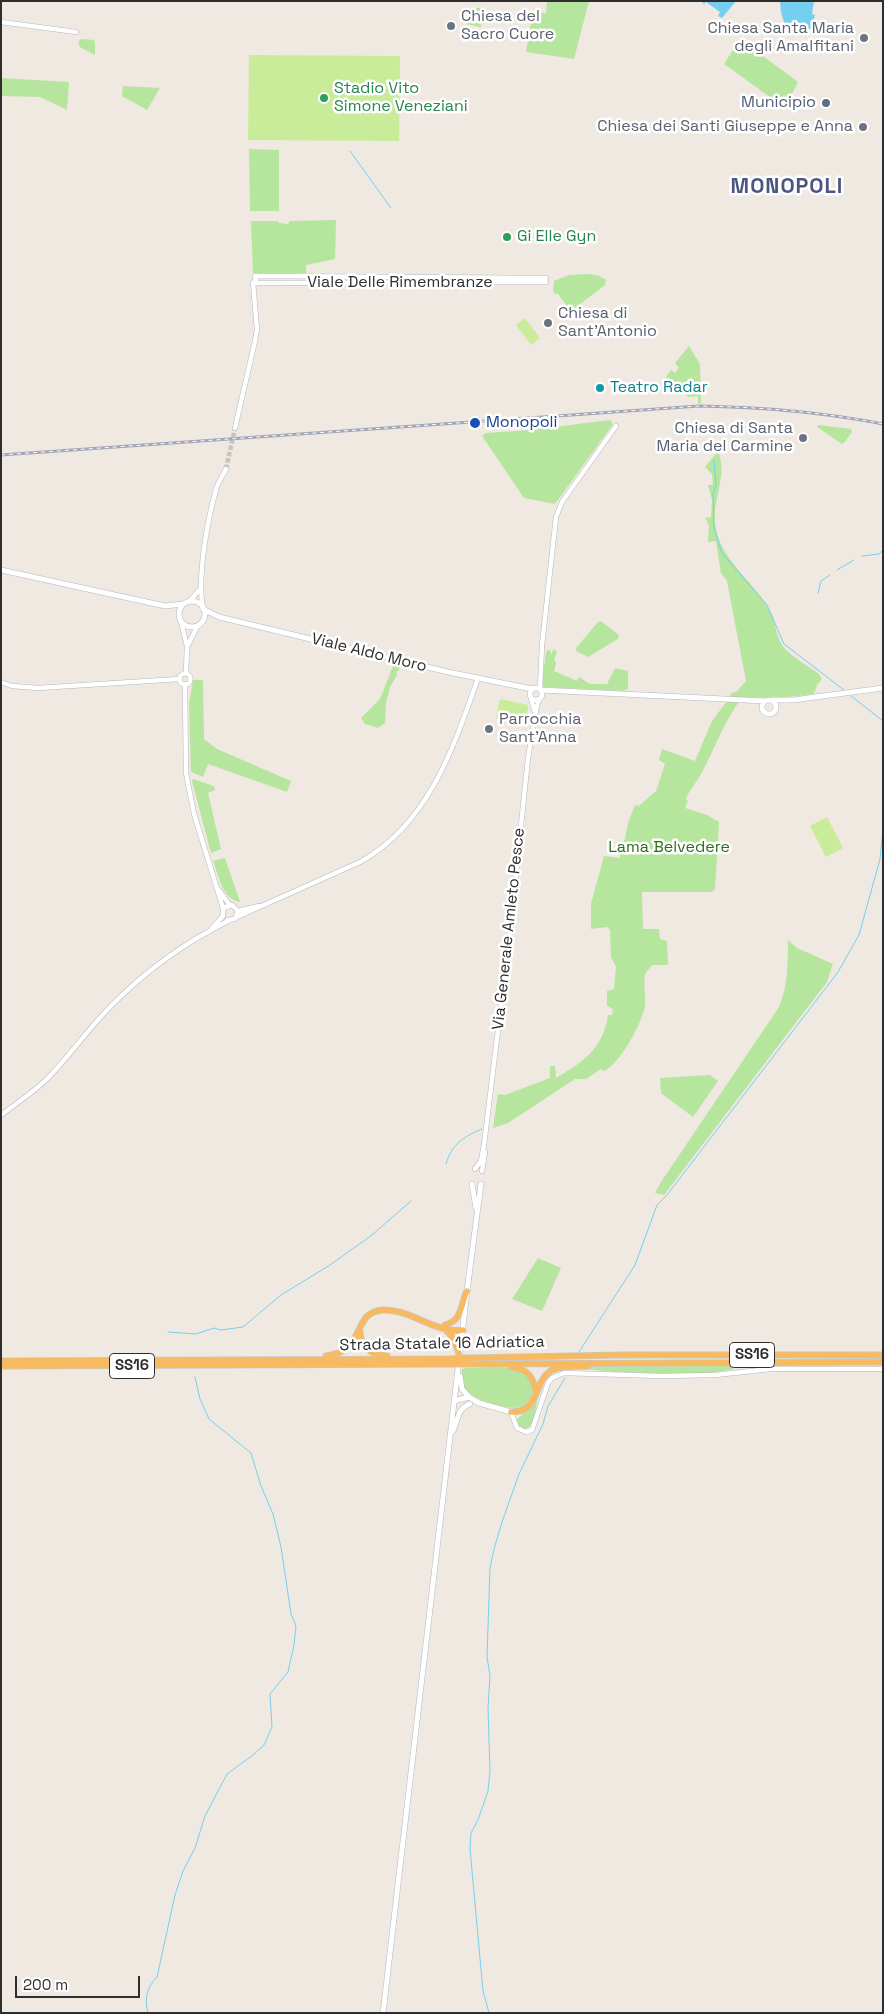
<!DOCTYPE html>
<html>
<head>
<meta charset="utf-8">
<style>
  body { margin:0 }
  #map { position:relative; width:884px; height:2014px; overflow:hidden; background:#efe9e1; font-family:"Space Grotesk",sans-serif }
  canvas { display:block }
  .frame { position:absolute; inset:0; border:2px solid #2e2e2e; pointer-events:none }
  .scale { position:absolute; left:15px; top:1976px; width:125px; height:22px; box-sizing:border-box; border:2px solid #2e2e2e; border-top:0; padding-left:6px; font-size:15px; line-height:18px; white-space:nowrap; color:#2e2e2e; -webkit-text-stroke:4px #fff; paint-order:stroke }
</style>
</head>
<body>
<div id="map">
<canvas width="884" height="2014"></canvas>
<div class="frame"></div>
<div class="scale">200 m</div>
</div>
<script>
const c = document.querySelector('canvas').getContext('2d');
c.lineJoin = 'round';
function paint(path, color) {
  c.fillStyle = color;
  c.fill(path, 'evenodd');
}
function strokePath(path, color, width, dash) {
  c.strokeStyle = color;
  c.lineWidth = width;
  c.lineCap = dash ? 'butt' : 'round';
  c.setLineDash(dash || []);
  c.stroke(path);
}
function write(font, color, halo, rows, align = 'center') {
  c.font = font + ' "Space Grotesk",sans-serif';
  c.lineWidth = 5;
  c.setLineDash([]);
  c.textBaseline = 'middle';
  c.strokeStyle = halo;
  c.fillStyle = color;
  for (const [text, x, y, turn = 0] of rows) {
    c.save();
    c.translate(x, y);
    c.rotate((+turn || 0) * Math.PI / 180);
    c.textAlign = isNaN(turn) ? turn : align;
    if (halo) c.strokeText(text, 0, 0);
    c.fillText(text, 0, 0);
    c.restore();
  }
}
const green = new Path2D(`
  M547 1H589L574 59 526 52 533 12 546 13Z
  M468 8H481V27L466 24Z
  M81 39 94 40 95 43V55L80 47 78 42Z
  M740 39 798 82 785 108 724 64Z
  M1 78 69 82 67 110 40 97 1 96Z
  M123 86 160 88 147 110 122 96Z
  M249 149 279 150V211H250Z
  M336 220 335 259 306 265V273H253L251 221H278L279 223 288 224 290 221Z
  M589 274 599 276 606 280 605 285 571 311 558 294H555L553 290 554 281 569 275Z
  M689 346 700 364 701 403 698 404V396L688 397 677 382 671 386 664 380 671 370 675 373 679 368 675 363Z
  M610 420 613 424 555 504 524 498 482 436 486 433 530 430Z
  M818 425 851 429 852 432 844 443 842 444 817 427Z
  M718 451C728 474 713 498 715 523 719 561 755 581 771 613 776 623 776 640 785 649 794 658 808 666 819 674L822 679 817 685 814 694 778 698 742 697C723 724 715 748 700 776 695 784 689 790 686 799L688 801 685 808 707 815 719 822 715 890 711 892H642L643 929H659L660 939 667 941 668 965H652C650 968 646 972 645 975 643 984 646 996 645 1006 642 1023 620 1064 604 1071L601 1069 586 1079H575L508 1123 493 1128 498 1094 505 1095 550 1078V1066H555L556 1078C583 1062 603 1049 608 1015H612L613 1009 607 1006V991L614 989 616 967 611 957 610 930 607 927 591 929V904L604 856 620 858 619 848 625 839 628 823 635 805 639 806 656 791 665 764 659 760 662 749 695 761 712 721 730 697V694L737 691 746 681 727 581 721 573 716 541 708 542 709 526 705 518 711 517 712 500 708 485H713L712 474 705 467Z
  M601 621 619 635 618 639 588 657 576 651V648L598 622Z
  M548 650H550L551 655 553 650H556L557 652 554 659 556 663 554 671 577 681 579 677 590 684H607L615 668 628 671V689L623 691 544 687 542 684 546 652Z
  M395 661 402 663 399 670 396 672 397 675 390 687 386 703 385 723 378 728 365 724 361 718 380 699Z
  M193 680H203L204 739 217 749 291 781 287 792 208 764 203 777 191 772 189 703Z
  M193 779 214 786 215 790 208 793 221 849 211 853 192 781Z
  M225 858 240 902C222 899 219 876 213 861Z
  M788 940 797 948 833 964 827 982 664 1195 655 1193 661 1182 779 1007C788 985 788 964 788 940Z
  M710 1075 718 1081 693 1117 661 1093 660 1078Z
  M538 1258 561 1268 542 1311 512 1299Z
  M685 1365 738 1366C729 1377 637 1373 618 1372 600 1371 565 1364 550 1375 537 1386 537 1410 532 1425L524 1430 518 1425 517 1419 533 1405 539 1389 552 1371 569 1367Z
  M467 1368C486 1368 538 1360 532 1393 531 1399 526 1405 520 1407 509 1411 469 1399 464 1388 461 1382 462 1375 462 1369Z`);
const pitch = new Path2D(`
  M249 55 400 56 399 141 248 140Z
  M525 318 540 338 531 345 516 325Z
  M500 699 528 705 527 725 496 718Z
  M827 817 843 848 826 857 810 826Z`);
const water = new Path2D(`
  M701 1H736L722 18 718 16 720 12 706 2 704 4Z
  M780 1H814L812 14 815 15 811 29H801V25H798L797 29 785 26 781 12Z`);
const stream = new Path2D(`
  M350 151 391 208
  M714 460 716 486 713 494 714 528 722 553 767 605 784 644 844 690
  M862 556 879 554 883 550
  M837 570 854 560
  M818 593 821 581 830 575
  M851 696 883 721
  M446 1164C452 1144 463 1137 482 1129
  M168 1332 196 1334 214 1328 221 1330 243 1327 281 1295 330 1265 372 1235 411 1201
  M579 1352 635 1265 657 1205 667 1195 838 972 859 935 880 859 883 828
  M148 2013C144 1999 147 1987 157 1977L175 1895 183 1871 195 1848 205 1816 227 1774 253 1755 264 1745 272 1727 270 1694 288 1672 294 1645 296 1626 291 1614 281 1547 273 1514 261 1486 251 1453 209 1419 200 1399 195 1377
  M489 2013 483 1991 470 1849 471 1833 478 1820 488 1791 490 1771 488 1708 490 1676 487 1657 490 1568 494 1549 502 1522 519 1474 543 1424 548 1406 565 1378`);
const tertiaryTunnel = new Path2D(`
  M226 469 235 428`);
const tertiary = new Path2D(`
  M1 22 76 32
  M253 283 546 282
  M235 428 255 341 257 329 253 283 256 279 255 276 546 278
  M189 602 200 589
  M203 609C197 578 207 521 216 490 217 483 223 476 226 469
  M181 622 187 646 186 673
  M188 645 198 625
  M179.5 679a5.5 5.5 0 1 1 11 0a5.5 5.5 0 1 1-11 0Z
  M1 682 12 686 38 688 179 679
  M185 684 186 773 194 814 223 908V916
  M540 689 542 645 556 517 562 502 616 426
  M531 698 534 710
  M218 889 229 904
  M223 908 232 905 238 911 235 919 227 920
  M238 911 259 906
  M237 917 360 862C428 825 454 747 478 678
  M212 928 223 916
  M1 1115C17 1103 35 1091 49 1077 72 1053 91 1025 115 1002 148 969 188 941 230 920
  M475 1169 481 1161 484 1145 510 931 528 758 536 710 539 699
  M482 1171 485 1152
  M511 1412 517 1428 526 1432 532 1430 548 1383 552 1378 564 1373 662 1376 715 1375 770 1369H883`);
const secondary = new Path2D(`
  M1 570 165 606 184 604
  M179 614a13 13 0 1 1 26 0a13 13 0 1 1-26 0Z
  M203 609 219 617 448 672 532 689
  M530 694a6 6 0 1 1 12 0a6 6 0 1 1-12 0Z
  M541 690 765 701
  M762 707a7 7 0 1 1 14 0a7 7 0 1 1-14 0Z
  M772 700H793L883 688
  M472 1184 476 1208
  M460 1376 462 1389 469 1397
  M454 1401 469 1397 479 1403 511 1412
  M453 1431C458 1420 457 1409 470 1404
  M383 2013 467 1291 481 1184`);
const trunk = new Path2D(`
  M445 1325C463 1320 460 1305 467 1291
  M446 1330 454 1339 460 1357
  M360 1332C361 1347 371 1355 387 1356
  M326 1356C367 1351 351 1313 382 1310 410 1308 435 1334 463 1330
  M468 1358 620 1355H883
  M1 1361 449 1359
  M468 1364 883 1362
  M1 1366 449 1364
  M511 1367C527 1368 534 1377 536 1393
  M511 1412C541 1412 532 1382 552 1370 563 1365 576 1367 588 1366`);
const rail = new Path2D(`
  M1 455 699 406C761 407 822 412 883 424`);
const trunkBridge = new Path2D(`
  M449 1359 468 1358
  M449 1364H468`);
const markers = [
  [451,26,5,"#6b7280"],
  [864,38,5,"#6b7280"],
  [324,98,5,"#2e9e5b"],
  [826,103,5,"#5c6f8a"],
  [863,127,5,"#6b7280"],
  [507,237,5,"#2e9e5b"],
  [548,323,5,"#6b7280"],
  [600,388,5,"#0f9aa8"],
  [475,423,6,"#1a4fb4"],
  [803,438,5,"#6b7280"],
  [489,729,5,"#6b7280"]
];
const shields = [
  [752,1355,45],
  [132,1366,45]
];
const shieldNames = [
  ["SS16",752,1355],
  ["SS16",132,1366]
];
const worshipNames = [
  ["Chiesa del",461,17],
  ["Sacro Cuore",461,35],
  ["Chiesa Santa Maria",854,29,"right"],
  ["degli Amalfitani",854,47,"right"],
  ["Chiesa dei Santi Giuseppe e Anna",853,127,"right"],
  ["Chiesa di",558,314],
  ["Sant'Antonio",558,332],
  ["Chiesa di Santa",793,429,"right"],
  ["Maria del Carmine",793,447,"right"],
  ["Parrocchia",499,720],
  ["Sant'Anna",499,738]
];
const leisureNames = [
  ["Stadio Vito",334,89],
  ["Simone Veneziani",334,107],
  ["Gi Elle Gyn",517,237]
];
const serviceNames = [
  ["Municipio",816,103]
];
const streetNames = [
  ["Viale Delle Rimembranze",400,283],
  ["Viale Aldo Moro",369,653,14],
  ["Via Generale Amleto Pesce",509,929,-84],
  ["Strada Statale 16 Adriatica",442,1344,-1]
];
const cultureNames = [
  ["Teatro Radar",610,388]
];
const transitNames = [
  ["Monopoli",486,423]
];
const parkNames = [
  ["Lama Belvedere",669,848]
];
const districtNames = [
  ["MONOPOLI",787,187]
];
paint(green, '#b6e59e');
paint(pitch, '#c9ec9a');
paint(water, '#75cff0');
strokePath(stream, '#75cff0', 1);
strokePath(tertiaryTunnel, '#c8c4bd', 4.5, [4.5, 2]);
strokePath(tertiary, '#b4b7c1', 5.5);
strokePath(secondary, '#b4b7c1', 6);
strokePath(trunk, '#c9c9c9', 7);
strokePath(tertiary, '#fff', 4.5);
strokePath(secondary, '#fff', 5);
strokePath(trunk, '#f8ba60', 5.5);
strokePath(rail, '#a3a6b8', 3);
strokePath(rail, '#fff', 1, [4]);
strokePath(trunkBridge, '#c9c9c9', 7, []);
strokePath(trunkBridge, '#f8ba60', 5.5);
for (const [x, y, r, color] of markers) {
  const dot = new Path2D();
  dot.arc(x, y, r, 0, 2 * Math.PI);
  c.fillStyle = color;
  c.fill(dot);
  strokePath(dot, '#fff', 2);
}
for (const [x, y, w] of shields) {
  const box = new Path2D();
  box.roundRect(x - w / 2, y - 12.5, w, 25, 4);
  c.fillStyle = '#fff';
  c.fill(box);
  strokePath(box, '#2e2e2e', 1);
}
write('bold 15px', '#2e2e2e', null, shieldNames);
write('16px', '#5b616d', '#fff', worshipNames, 'left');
write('16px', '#27864d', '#fff', leisureNames, 'left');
write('16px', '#4e5e75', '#fff', serviceNames, 'right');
write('16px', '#2e2e2e', '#fff', streetNames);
write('16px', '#0d838f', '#fff', cultureNames, 'left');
write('16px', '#164399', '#fff', transitNames, 'left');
write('16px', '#2c6e1b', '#fff', parkNames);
c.letterSpacing = '1px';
write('bold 21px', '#4d5680', '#fff', districtNames);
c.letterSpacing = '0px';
</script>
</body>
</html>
